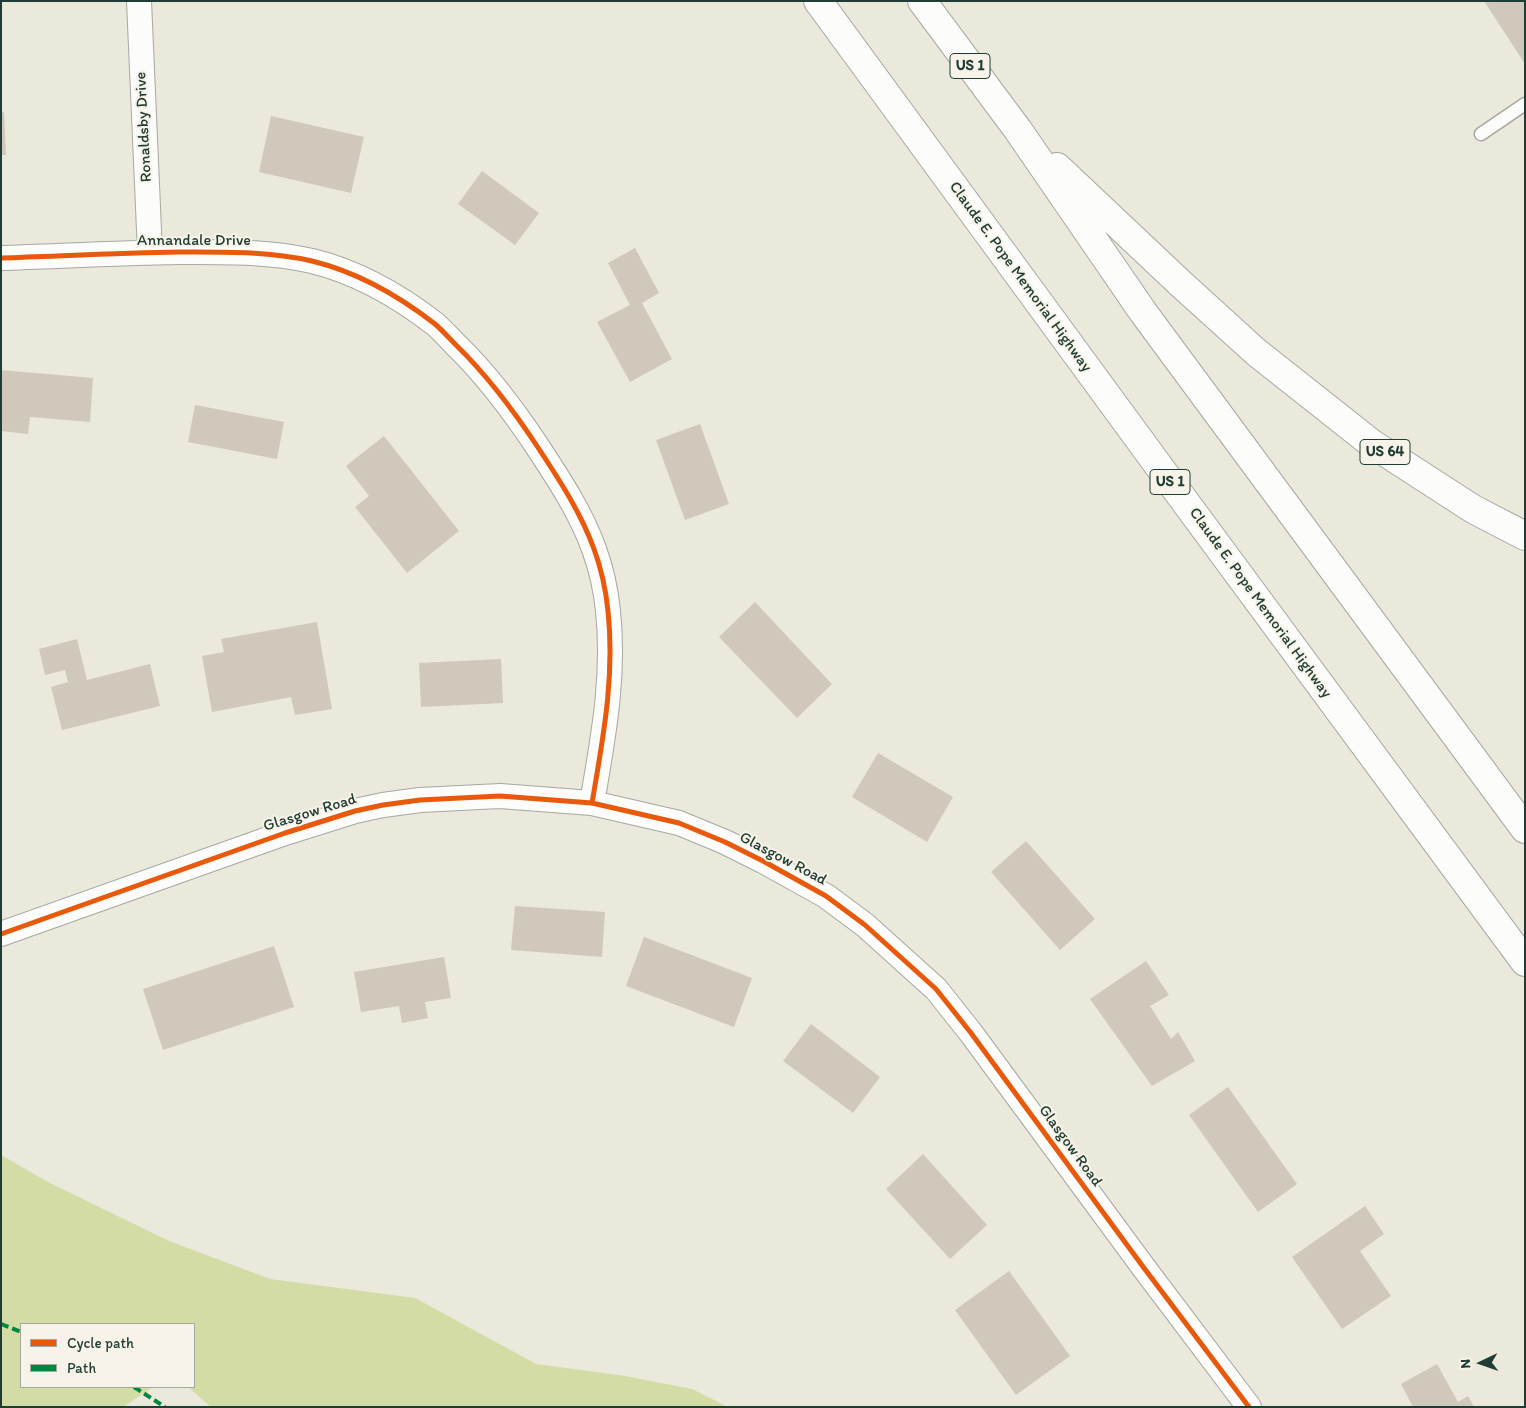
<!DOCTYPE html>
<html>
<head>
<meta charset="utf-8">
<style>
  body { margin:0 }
  #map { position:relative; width:1526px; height:1408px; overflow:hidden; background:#ebe8dc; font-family:Itim,sans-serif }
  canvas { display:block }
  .frame { position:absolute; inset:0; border:2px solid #1f3d34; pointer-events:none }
  .legend { position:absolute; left:20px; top:1323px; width:175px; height:65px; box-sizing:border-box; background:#f7f3e8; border:1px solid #a1aaa0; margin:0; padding:6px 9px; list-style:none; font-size:15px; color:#1f3d34 }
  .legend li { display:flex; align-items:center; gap:10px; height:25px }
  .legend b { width:25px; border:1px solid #a1aaa0 }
  .north { position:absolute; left:1456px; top:1338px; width:50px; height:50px; -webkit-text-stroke:4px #f7f3e8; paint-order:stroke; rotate:267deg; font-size:14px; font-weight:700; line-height:20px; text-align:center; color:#1f3d34 }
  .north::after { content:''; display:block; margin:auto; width:18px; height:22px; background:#1f3d34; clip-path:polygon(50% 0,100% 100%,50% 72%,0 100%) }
</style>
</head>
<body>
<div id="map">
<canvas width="1526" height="1408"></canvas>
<div class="frame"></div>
<ul class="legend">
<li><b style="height:6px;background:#e8590c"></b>Cycle path</li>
<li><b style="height:6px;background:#00873e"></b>Path</li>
</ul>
<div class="north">N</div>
</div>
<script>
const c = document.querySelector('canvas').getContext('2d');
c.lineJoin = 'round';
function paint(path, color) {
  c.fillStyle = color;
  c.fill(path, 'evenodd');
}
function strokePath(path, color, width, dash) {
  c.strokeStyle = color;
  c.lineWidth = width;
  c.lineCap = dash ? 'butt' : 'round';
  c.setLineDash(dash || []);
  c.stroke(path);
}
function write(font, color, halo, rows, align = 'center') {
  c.font = font + ' Itim,sans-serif';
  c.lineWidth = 4;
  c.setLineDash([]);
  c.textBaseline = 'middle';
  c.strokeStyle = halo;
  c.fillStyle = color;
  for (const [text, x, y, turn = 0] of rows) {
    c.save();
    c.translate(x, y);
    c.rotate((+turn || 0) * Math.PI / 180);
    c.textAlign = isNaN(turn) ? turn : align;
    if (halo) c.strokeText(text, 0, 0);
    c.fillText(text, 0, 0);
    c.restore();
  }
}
const green = new Path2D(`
  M1 1155 48 1182 169 1241 270 1279 415 1298 536 1364 625 1376 692 1389 728 1407H211L188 1387H194V1324H21V1387H153L123 1407H1Z`);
const building = new Path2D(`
  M1484 1H1525V64Z
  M4 112 6 155H1V113Z
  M271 116 364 137 351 193 259 172Z
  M482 171 539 213 515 245 458 204Z
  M635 248 659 293 642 303 672 359 630 382 597 322 630 305 608 263Z
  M1 370 93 378 90 422 30 417 28 434 1 431Z
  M195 405 284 422 277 459 188 442Z
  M700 424 729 504 685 520 656 440Z
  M384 436 459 531 407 573 355 507 369 496 346 466Z
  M755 602 832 684 797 718 719 637Z
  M317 622 332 709 295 715 291 697 212 712 202 656 224 652 221 639Z
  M77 639 87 680 150 664 160 706 62 730 51 687 68 682 65 670 45 675 39 649Z
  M501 659 503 703 421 707 419 663Z
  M878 753 953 797 927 842 852 797Z
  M1026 841 1095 919 1060 950 991 872Z
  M515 906 605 912 602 957 511 950Z
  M644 937 752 978 734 1027 626 986Z
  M274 946 294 1007 163 1050 143 989Z
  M444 957 451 998 425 1002 428 1018 402 1023 399 1006 361 1012 354 972Z
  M1146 961 1169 995 1150 1006 1171 1039 1178 1032 1195 1061 1152 1086 1090 999Z
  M811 1024 880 1077 853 1113 783 1061Z
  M1228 1087 1297 1184 1258 1212 1189 1115Z
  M923 1154 987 1225 950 1259 886 1189Z
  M1365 1206 1384 1234 1360 1251 1391 1296 1342 1329 1292 1257Z
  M1009 1271 1070 1356 1016 1395 955 1310Z
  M1437 1364 1458 1402 1468 1396 1474 1407H1413L1401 1384Z`);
const lane = new Path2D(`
  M1481 134 1525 104`);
const street = new Path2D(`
  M139 1 150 253
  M1 258C61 256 120 253 179 252 224 252 268 251 312 261 357 272 399 296 435 324 442 330 449 338 456 345 489 377 514 411 539 449 560 481 581 513 594 549 601 568 606 591 608 611 615 677 603 738 592 803
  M1 934 285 833 355 811 383 805 420 800 500 796 592 803 679 823 725 842 763 861 826 896 865 925 936 989 971 1033 1144 1268 1249 1407`);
const highway = new Path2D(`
  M818 1 1155 461 1525 962
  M922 1 1018 130 1143 312 1525 829
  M1057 167 1180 283 1256 352 1371 443 1473 509 1525 536`);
const quiet = new Path2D(`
  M1 1324 21 1332
  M134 1387 165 1407`);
const cycleway = new Path2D(`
  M1 258C61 256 120 253 179 252 224 252 268 251 312 261 357 272 399 296 435 324 442 330 449 338 456 345 489 377 514 411 539 449 560 481 581 513 594 549 601 568 606 591 608 611 615 677 603 738 592 803
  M1 934 285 833 355 811 383 805 420 800 500 796 592 803 679 823 725 842 763 861 826 896 865 925 936 989 971 1033 1144 1268 1249 1407`);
const shields = [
  [970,66,40],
  [1385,452,50],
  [1170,482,40]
];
const shieldNames = [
  ["US 1",970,66],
  ["US 64",1385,452],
  ["US 1",1170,482]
];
const streetNames = [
  ["Ronaldsby Drive",144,127,-93],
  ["Annandale Drive",194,241],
  ["Claude E. Pope Memorial Highway",1020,277,54],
  ["Claude E. Pope Memorial Highway",1260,603,54],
  ["Glasgow Road",310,813,-17],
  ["Glasgow Road",783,859,28],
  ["Glasgow Road",1070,1146,54]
];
paint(green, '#d2dca4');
paint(building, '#d0c8bb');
strokePath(lane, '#a6a8a1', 15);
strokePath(street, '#a6a8a1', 26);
strokePath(highway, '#a6a8a1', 30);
strokePath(lane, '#fcfcfa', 12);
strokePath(street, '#fcfcfa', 24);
strokePath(highway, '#fcfcfa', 28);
strokePath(quiet, '#00873e', 4, [8, 4]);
strokePath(cycleway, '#e8590c', 5);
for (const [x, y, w] of shields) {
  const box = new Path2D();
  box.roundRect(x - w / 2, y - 12.5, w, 25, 4);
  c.fillStyle = '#f7f3e8';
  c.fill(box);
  strokePath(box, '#1f3d34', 1);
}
write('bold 15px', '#1f3d34', null, shieldNames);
write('16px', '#1f3d34', '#f7f3e8', streetNames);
</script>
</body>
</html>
